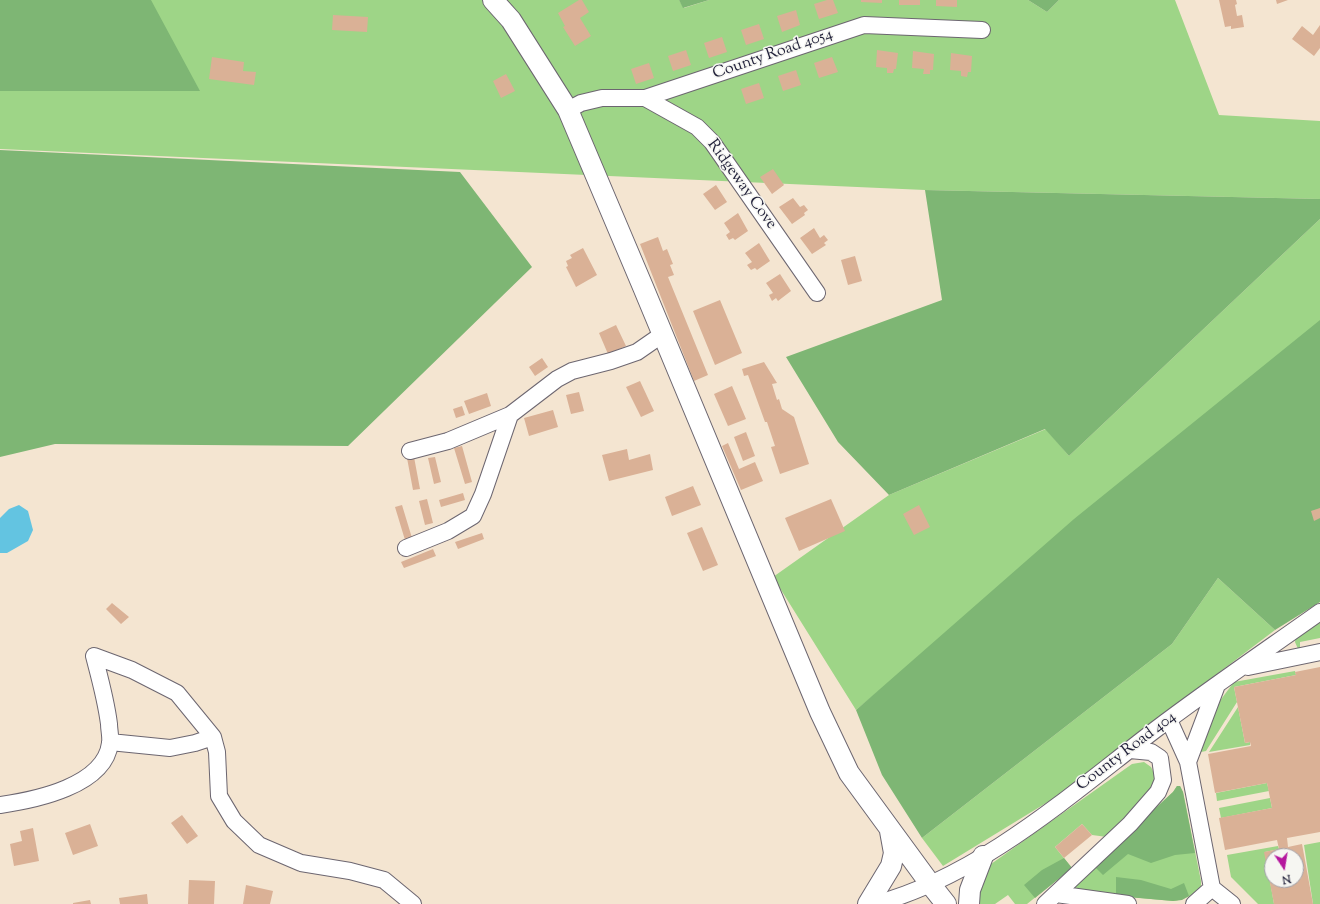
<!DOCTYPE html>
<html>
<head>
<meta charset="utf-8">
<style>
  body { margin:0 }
  #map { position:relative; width:1320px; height:904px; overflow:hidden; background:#f4e5d1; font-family:"Sorts Mill Goudy",serif }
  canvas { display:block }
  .north { position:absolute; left:1264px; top:848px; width:40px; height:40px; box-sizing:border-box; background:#f6f6f2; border:1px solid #a1a1a9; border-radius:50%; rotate:168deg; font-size:11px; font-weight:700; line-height:16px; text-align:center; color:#22223b }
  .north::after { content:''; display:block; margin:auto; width:14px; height:18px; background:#b5179e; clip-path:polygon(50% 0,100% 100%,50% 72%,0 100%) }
</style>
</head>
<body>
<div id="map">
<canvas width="1320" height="904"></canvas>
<div class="north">N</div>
</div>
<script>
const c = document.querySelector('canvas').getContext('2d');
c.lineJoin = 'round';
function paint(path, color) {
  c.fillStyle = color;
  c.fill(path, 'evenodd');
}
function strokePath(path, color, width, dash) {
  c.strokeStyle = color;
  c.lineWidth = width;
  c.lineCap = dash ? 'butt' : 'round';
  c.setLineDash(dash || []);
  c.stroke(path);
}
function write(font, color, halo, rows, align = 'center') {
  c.font = font + ' "Sorts Mill Goudy",serif';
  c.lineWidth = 3;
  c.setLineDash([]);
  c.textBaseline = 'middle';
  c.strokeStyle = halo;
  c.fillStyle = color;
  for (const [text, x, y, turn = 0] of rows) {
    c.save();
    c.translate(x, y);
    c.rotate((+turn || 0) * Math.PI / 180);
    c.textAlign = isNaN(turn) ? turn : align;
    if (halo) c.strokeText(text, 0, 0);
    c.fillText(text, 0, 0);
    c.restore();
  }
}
const green = new Path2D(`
  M0 0H679L684 8 709 0H1028L1047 12 1059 0H1175L1219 115 1320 121V199L925 190 0 149Z
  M1320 219V323L856 710 773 577 889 495 1046 429 1069 456Z
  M1218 578 1275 630 1051 800 943 866 922 838 1172 644Z
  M1320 617V638L1300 642V648L1298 649 1295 642 1296 633Z
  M1295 671 1296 675 1234 687 1237 702 1206 751 1201 752 1199 740 1213 710 1234 682Z
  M1238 707 1245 743 1250 742V745L1209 752Z
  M1144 762 1151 767 1155 775 1153 789 1107 837 1092 835 1082 824 1055 847 1072 868 1027 904H1015L1008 895 995 904H974L984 869 1132 764Z
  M1267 783 1269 791 1217 801 1216 793Z
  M1177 786H1180L1183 792 1201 881V887C1194 895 1183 900 1173 901L1086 893 1072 889 1173 792Z
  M1270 798 1272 808 1221 818 1219 808Z
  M1320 842V904H1313L1304 845Z
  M1278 846 1279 849 1265 852 1274 904H1258L1231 877 1227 855Z`);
const forest = new Path2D(`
  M0 0H151L200 91H0Z
  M679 0H709L683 8Z
  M1028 0H1059L1047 12Z
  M0 150 460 172 532 267 348 446 55 444 0 457Z
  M925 190 1320 199V219L1069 456 1045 429 889 495 838 442 786 357 942 300Z
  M1320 320V602L1275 630 1218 578 1172 644 922 838 882 775 856 710 1074 519Z
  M1177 786H1180L1183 792 1195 853 1175 855 1151 863 1128 854 1103 875 1093 865 1173 792Z
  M1064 858 1072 868 1035 898 1024 885 1042 870Z
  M1116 877 1141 880 1171 889 1184 883 1189 896 1182 900 1173 901 1116 896Z`);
const water = new Path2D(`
  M19 505 28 511 33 530 28 541 7 553H0V518L9 509Z`);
const building = new Path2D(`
  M579 0H582L589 12 580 18 591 36 575 46 563 27 565 26 558 13Z
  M827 0H833L838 13 819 19 814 4Z
  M861 0H882V3L861 2Z
  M899 0H920V5H899Z
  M936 0H957V7L936 6Z
  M1219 0H1236L1237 4 1235 5 1237 16 1242 15 1244 27 1231 29V26L1225 27Z
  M1276 0H1288L1277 4Z
  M796 10 800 25 782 32 777 16Z
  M333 15 368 17 367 32 332 30Z
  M759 24 764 39 746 45 741 30Z
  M1320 25V48L1314 56 1292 39 1302 26 1313 35Z
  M722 37 727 52 709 58 704 43Z
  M686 50 691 65 673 71 668 56Z
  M877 50 898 53 896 69H894L893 73H887V68L876 67Z
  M913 51 934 54 933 70H930V74H923L924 69 912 68Z
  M951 53 972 56 971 72H968L967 77 961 76V71L950 70Z
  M212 57 244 62 243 71 256 72 254 85 209 79Z
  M832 57 838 72 819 78 814 63Z
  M649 63 654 78 636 84 631 69Z
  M796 70 801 85 783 91 778 76Z
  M506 74 515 91 501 98 493 81Z
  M759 83 764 98 746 104 741 89Z
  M773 169 784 185 772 194 760 177Z
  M716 185 727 202 715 210 703 194Z
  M793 198 800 207 804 205 808 210 804 213 805 215 792 224 779 207Z
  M738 213 748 231 735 240 733 238 729 240 726 235 730 232 724 223Z
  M814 228 820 238 824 235 828 240 824 243 826 245 812 254 800 238Z
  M658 237 663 251 667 249 673 264 670 265 674 275 668 277 708 375 694 381 640 244Z
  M759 243 770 261 757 270 755 268 751 270 747 265 752 262 745 253Z
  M583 248 597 275 576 287 566 267 568 266 566 261 572 258 570 255Z
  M855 256 862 281 848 285 841 260Z
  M780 274 791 291 778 301 776 298 772 301 769 295 773 293 766 283Z
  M720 300 742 353 715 365 693 311Z
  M616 325 626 346 608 354 599 333Z
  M542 358 548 367 535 376 529 367Z
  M764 362 777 383 772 384 777 400 779 399 782 409 794 417 809 464 780 474 771 447 775 446 767 422H765L748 375 744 376 742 369Z
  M640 381 654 411 641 417 626 387Z
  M732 386 746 419 728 426 714 394Z
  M579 392 584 411 571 414 566 395Z
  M487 393 491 406 469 414 464 401Z
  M462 406 465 415 456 418 453 409Z
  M553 410 558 427 529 436 524 418Z
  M746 432 755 456 743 461 734 437Z
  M728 443 739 469 755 462 763 481 741 490 722 446Z
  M462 446 472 482 465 484 454 448Z
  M627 449 629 460 650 454 653 470 609 481 602 455Z
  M414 457 420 489 413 490 407 458Z
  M435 457 441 482 434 484 428 458Z
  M693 486 701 505 672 516 665 497Z
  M463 493 465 500 441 507 439 500Z
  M427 499 433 523 425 525 419 501Z
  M831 499 845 531 799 551 785 518Z
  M402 505 412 538 405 540 395 507Z
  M919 505 930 527 914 535 903 514Z
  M1320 508V518L1314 521 1311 511Z
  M702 527 718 565 703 571 687 533Z
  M482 533 484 539 458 549 455 542Z
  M433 549 436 556 404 568 401 562Z
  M112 603 129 617 121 624 106 609Z
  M1320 667V832L1287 838 1288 847 1302 844 1313 904H1274L1264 852 1279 849 1277 840 1225 850 1219 818 1272 808 1267 783 1215 793 1208 754 1251 746 1250 742 1245 743 1234 687 1296 675 1295 672ZM1272 856H1296V880H1272Z
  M182 815 198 836 187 844 171 823Z
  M90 824 98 846 73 855 65 833Z
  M1082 824 1092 835 1064 858 1055 847Z
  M33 828 39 861 14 866 10 844 22 841 20 831Z
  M189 880 215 881 214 904H188Z
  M246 885 273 891 270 904H243Z
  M147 894 148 904H120L119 898Z
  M90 900 91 904H73V903Z`);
const minor = new Path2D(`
  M645 98 697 127 712 142 817 293
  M568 110 581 103 602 98H645L864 25 982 30
  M410 451 448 441 510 415 557 379 572 371 611 361 637 352 663 334
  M406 548 448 531 473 516 483 494 510 415
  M1248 667 1320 652
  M1169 720 1188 762 1212 888 1232 904
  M110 742 170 748 195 743 213 737 217 752 219 796 234 821 259 845 301 863 350 871 384 880 413 904
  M1188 762 1217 685
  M0 805C35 800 105 786 110 743 111 737 109 730 109 724 106 700 100 679 94 656L132 670 177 693 213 737
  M1056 894 1128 904
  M875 904C980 876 1070 795 1155 730 1209 689 1265 651 1320 612
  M1045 904 1130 824 1158 792 1163 780 1160 758 1151 752 1130 750
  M1194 904 1212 888`);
const major = new Path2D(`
  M493 0 511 20 568 110 643 287 820 712 849 773 931 885 946 904
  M868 904 891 866 894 853 890 831
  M969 904 970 890 983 856`);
const streetNames = [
  ["County Road 4054",773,55,-19],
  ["Ridgeway Cove",741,185,54],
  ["County Road 404",1127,752,-37]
];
paint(green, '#9ed587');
paint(forest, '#7eb674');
paint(water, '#63c4e1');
paint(building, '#dab196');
strokePath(minor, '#6c6670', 18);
strokePath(major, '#6c6670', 22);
strokePath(minor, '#fff', 16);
strokePath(major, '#fff', 20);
write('16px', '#22223b', '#f6f6f2', streetNames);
</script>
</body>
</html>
